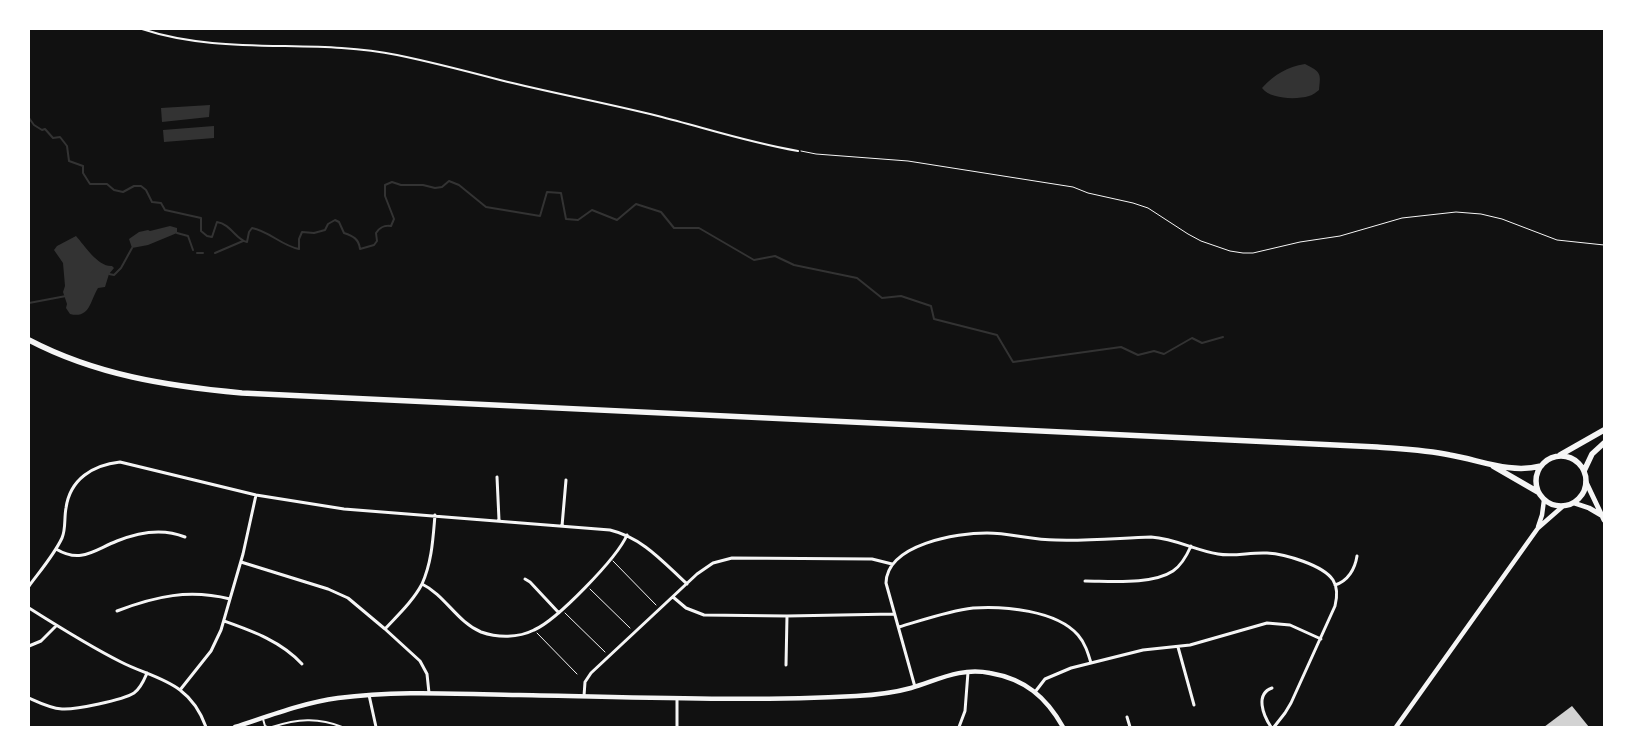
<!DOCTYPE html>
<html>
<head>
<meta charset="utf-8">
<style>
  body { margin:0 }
  #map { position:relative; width:1633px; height:756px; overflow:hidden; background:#111; font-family:"Sofia Sans Condensed",sans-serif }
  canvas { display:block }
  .frame { position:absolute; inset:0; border:30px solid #fff; pointer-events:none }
</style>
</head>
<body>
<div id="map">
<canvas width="1633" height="756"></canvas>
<div class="frame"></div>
</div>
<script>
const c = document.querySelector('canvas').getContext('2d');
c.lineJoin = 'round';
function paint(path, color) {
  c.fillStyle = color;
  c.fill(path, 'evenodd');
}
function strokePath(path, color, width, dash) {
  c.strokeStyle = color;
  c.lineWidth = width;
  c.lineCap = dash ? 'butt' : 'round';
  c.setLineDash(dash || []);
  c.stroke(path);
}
const water = new Path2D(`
  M1305 64C1321 72 1321 73 1319 90 1316 92 1313 95 1309 96 1296 100 1270 99 1262 88 1275 74 1287 67 1305 64Z
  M210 105 209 117 162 122 161 108Z
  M214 126V138L164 142 163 130Z
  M170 226 177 228V233L148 245 132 248 129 239 139 232 148 230 150 231Z
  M76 236C85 246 98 267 112 266L114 268 109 274 105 287 98 288C90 301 90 319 70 314L66 308 67 304 63 292 65 286 63 263 54 250 57 246Z`);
const stream = new Path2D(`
  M29 118 34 125 42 130 45 129 53 138 60 137 67 146 69 161 83 166V173L90 184H107L114 190 123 192 134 186H141L146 190 152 202 161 203 165 210 201 218V231L207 236 212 237 217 222C231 224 236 240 247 242L249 232 252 228C269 231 282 246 299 249V239L302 232 314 233 325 230 328 224 335 220 339 222 344 233C353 236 359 239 360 249L374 245 377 241 376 233C380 227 384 225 391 226L394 219 385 196V185L392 182 401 185H423L435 188 442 187 449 181 459 185 486 207 540 216 547 192 561 193 566 219 578 220 592 210 617 220 636 204 661 212 674 228H699L754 260 775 256 794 265 857 278 882 298 901 296 931 306 934 319 997 335 1013 362 1121 347 1138 355 1154 351 1164 354 1192 338 1202 343 1223 337
  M177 233 188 236 193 250
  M197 253H203
  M215 253 243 241
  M109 274 114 275 121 268 132 248
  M29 303 66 296`);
const building = new Path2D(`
  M1572 706 1589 727H1544Z`);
const path = new Path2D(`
  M801 151 816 154 908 161 1073 187 1088 193 1133 203 1148 208 1188 234 1201 241 1230 251 1243 253H1253L1300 242 1340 236 1402 218 1456 212 1481 214 1502 219 1557 240 1604 245
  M613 561 656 605
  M590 589 630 628
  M565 613 605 652
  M537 633 577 674`);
const service = new Path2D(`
  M142 29C223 56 314 38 397 55 431 62 466 71 500 80 552 93 606 103 658 116 705 128 750 143 798 151
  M263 719 265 726 267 727
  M272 727C297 719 318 717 342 727`);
const minor = new Path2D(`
  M497 477 499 520
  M562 526 566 480
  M56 549C81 564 94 550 117 541 139 532 163 528 185 537
  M241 562 328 589 348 598 385 629 420 661 427 674 429 693
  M525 579 530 582 559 613
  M1085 581C1110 581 1152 585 1173 571 1182 565 1187 555 1191 546
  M422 584C445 595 457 622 481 632 498 638 518 638 534 630 557 620 617 558 627 535
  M1335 585C1348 581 1355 569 1357 556
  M29 586C40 571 54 555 62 538 66 529 64 518 66 508 70 479 93 465 120 462L256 495 344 509 610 530C643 538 663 562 687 584
  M673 597 686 608 704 615 787 616 894 614
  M29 608C59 627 89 646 121 662 140 672 163 677 180 690 192 699 201 713 206 727
  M117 611C156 596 189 589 230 599
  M224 621C252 631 281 641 302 664
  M899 627C923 620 948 611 973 608 1004 606 1056 610 1078 635 1085 643 1088 653 1091 663
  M385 629C398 615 413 601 422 584 432 562 433 538 435 515
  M29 646 41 641 56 626
  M1178 647 1194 705
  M786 665 787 616
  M915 687 886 583C887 544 957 533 987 533 1010 533 1032 540 1056 540 1087 541 1120 538 1151 537 1177 539 1194 550 1218 554 1234 557 1250 552 1267 553 1285 554 1323 565 1333 580 1338 588 1337 598 1335 606L1291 703 1285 713 1274 727
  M180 690 211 651 221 630 243 554 256 495
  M1035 692 1045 679 1071 668 1143 650 1190 645 1267 623 1290 625 1321 639
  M369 695 376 727
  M584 696 585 682 591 673 697 574 713 563 732 558 872 559 892 564
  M29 698C40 703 50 708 62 709 75 710 123 700 134 693 141 688 144 680 147 673
  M677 698V727
  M1127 717 1130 727
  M959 727 965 711 968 672
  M1271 727C1263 715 1255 694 1272 688`);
const tertiary = new Path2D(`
  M1538 527 1542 515 1544 500
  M235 727C269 716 302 703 338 698 398 690 459 694 519 695 631 697 744 702 856 696 874 695 893 693 911 688 938 680 961 667 990 673 1025 679 1046 697 1063 727
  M1396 727 1538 528 1562 507`);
const secondary = new Path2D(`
  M1586 482 1604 520
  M1574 503 1589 508 1601 515`);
const trunk = new Path2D(`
  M29 340C96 375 167 386 242 393L1377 447C1402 449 1426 450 1450 455 1480 460 1510 474 1541 466
  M1560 455 1604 430
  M1536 481a25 25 0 1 1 50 0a25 25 0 1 1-50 0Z
  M1493 466 1538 492
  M1584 471 1592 454 1604 443`);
paint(water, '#333');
strokePath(stream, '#333', 2);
paint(building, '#d3d3d3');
strokePath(path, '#f5f5f5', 1);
strokePath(service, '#f5f5f5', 2);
strokePath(minor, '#f5f5f5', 3);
strokePath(tertiary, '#f5f5f5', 4.5);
strokePath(secondary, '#f5f5f5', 5);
strokePath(trunk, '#f5f5f5', 5.5);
</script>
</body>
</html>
